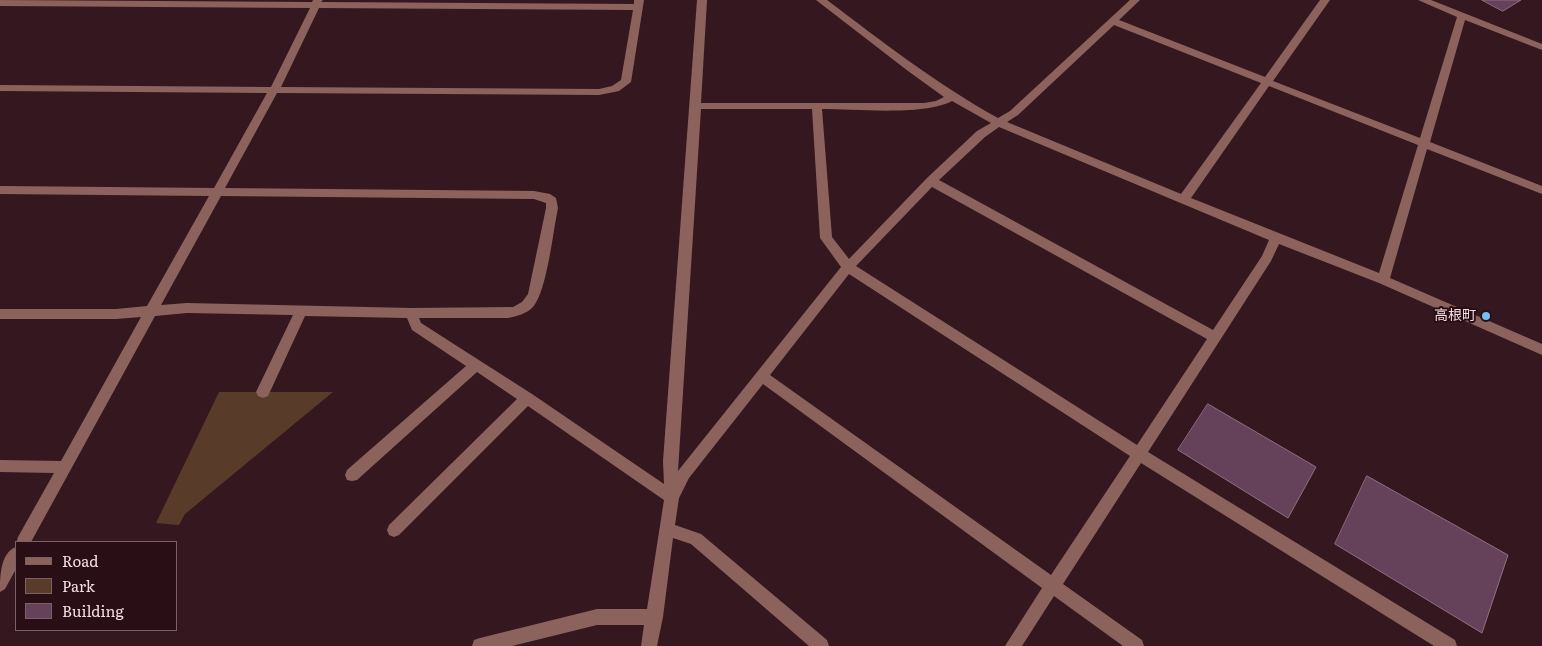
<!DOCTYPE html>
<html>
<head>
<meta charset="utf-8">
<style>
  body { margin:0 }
  #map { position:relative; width:1542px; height:646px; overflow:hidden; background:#35181f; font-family:Literata,serif }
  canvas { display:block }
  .legend { position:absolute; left:15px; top:541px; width:162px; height:90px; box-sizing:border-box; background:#2a0e16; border:1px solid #7a6167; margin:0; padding:6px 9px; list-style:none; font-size:15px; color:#f2dde1 }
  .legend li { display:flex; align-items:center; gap:10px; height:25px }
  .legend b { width:25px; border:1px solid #7a6167 }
</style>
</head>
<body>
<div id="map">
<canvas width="1542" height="646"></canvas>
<ul class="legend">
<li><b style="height:6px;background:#8c635c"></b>Road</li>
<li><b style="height:14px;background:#583b28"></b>Park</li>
<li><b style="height:14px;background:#66415a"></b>Building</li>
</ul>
</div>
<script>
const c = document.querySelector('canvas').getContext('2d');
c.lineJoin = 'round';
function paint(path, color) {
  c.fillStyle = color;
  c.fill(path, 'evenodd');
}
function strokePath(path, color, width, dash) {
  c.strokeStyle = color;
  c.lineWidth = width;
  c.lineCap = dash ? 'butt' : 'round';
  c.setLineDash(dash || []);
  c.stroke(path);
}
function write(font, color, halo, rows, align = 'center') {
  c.font = font + ' Literata,"Noto Sans JP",serif';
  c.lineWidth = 4;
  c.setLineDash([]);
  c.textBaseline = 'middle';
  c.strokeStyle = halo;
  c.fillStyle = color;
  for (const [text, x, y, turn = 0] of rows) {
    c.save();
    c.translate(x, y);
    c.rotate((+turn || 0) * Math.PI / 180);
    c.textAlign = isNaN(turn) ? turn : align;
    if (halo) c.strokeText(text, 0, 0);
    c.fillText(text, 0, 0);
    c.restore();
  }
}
const green = new Path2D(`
  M219 392H333L185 514 179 525 156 523Z`);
const building = new Path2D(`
  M1482 0H1521L1503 11Z
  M1208 404 1316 467 1288 518 1178 450Z
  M1367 476 1508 555 1482 633 1335 544Z`);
const minor = new Path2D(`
  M0 0 312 2 313 0H323L321 2 634 4V0H644L631 82 619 91 599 95 277 93 225 188 534 191 550 194 556 198 558 208C553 231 547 291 533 307 526 314 517 316 508 318H419L421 323 532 394 664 484 663 461 697 0H707L701 103H924L936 101 944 97 908 71 816 0H827C884 43 935 83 998 118L1010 111 1130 0H1140L1119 20 1265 77 1320 0H1330L1273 81 1420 138 1457 17 1418 0H1431L1542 44V50L1465 20 1430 142 1542 186V194L1427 149 1390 278 1542 344V355L1379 283 1279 244 1271 261 1148 452 1455 640 1457 646H1434L1141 463 1063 584 1142 640 1144 646H1123L1054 596 1022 646H1005L1042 588 763 384 689 478 679 498 675 525 701 534 827 640 829 646H809L691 544 673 538 663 617 657 646H641L644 625H597L512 646H472L474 640 480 638 597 609H647L664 500 528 406 399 535 394 537 389 535 387 530 389 525 517 399 477 372 357 480 352 481 347 480 345 475 347 470 466 366 412 330 407 318 305 316 268 396 263 398 258 396 256 392 293 315 187 313 155 316 31 542 16 544 18 537 54 473 0 472V460L61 461 141 317 116 319H0V309H116L147 306 209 196 0 194V186L214 188 267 93 0 91V85L271 87 310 8 0 6ZM319 8 633 10 621 80 612 86 599 89 281 87ZM1114 25 1261 83 1181 194 1007 122 1018 115ZM1269 86 1418 145 1379 273 1191 198ZM952 101 991 123 977 131 927 178 849 259 832 237 822 109C856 109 923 116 952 101ZM701 109H812L820 238 841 267 678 471ZM999 127 1269 240 1262 256 1213 330 939 180 985 137ZM932 187 1207 339 1137 445 856 266ZM221 196 534 199 546 203V208L528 294 522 302 513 307 411 308 187 303 161 305ZM849 274 1130 456 1051 575 770 375Z
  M16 547V569L5 589 0 592C0 577 0 553 16 547Z`);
const markers = [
  [1486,316,5,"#72c1f5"]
];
const poiNames = [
  ["高根町",1476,316]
];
paint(green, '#583b28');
paint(building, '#66415a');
strokePath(building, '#8d6f82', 1);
paint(minor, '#8c635c');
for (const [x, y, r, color] of markers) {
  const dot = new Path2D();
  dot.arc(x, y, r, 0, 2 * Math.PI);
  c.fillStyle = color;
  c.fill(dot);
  strokePath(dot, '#2a0e16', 2);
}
write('14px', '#f2dde1', '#2a0e16', poiNames, 'right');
</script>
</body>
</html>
